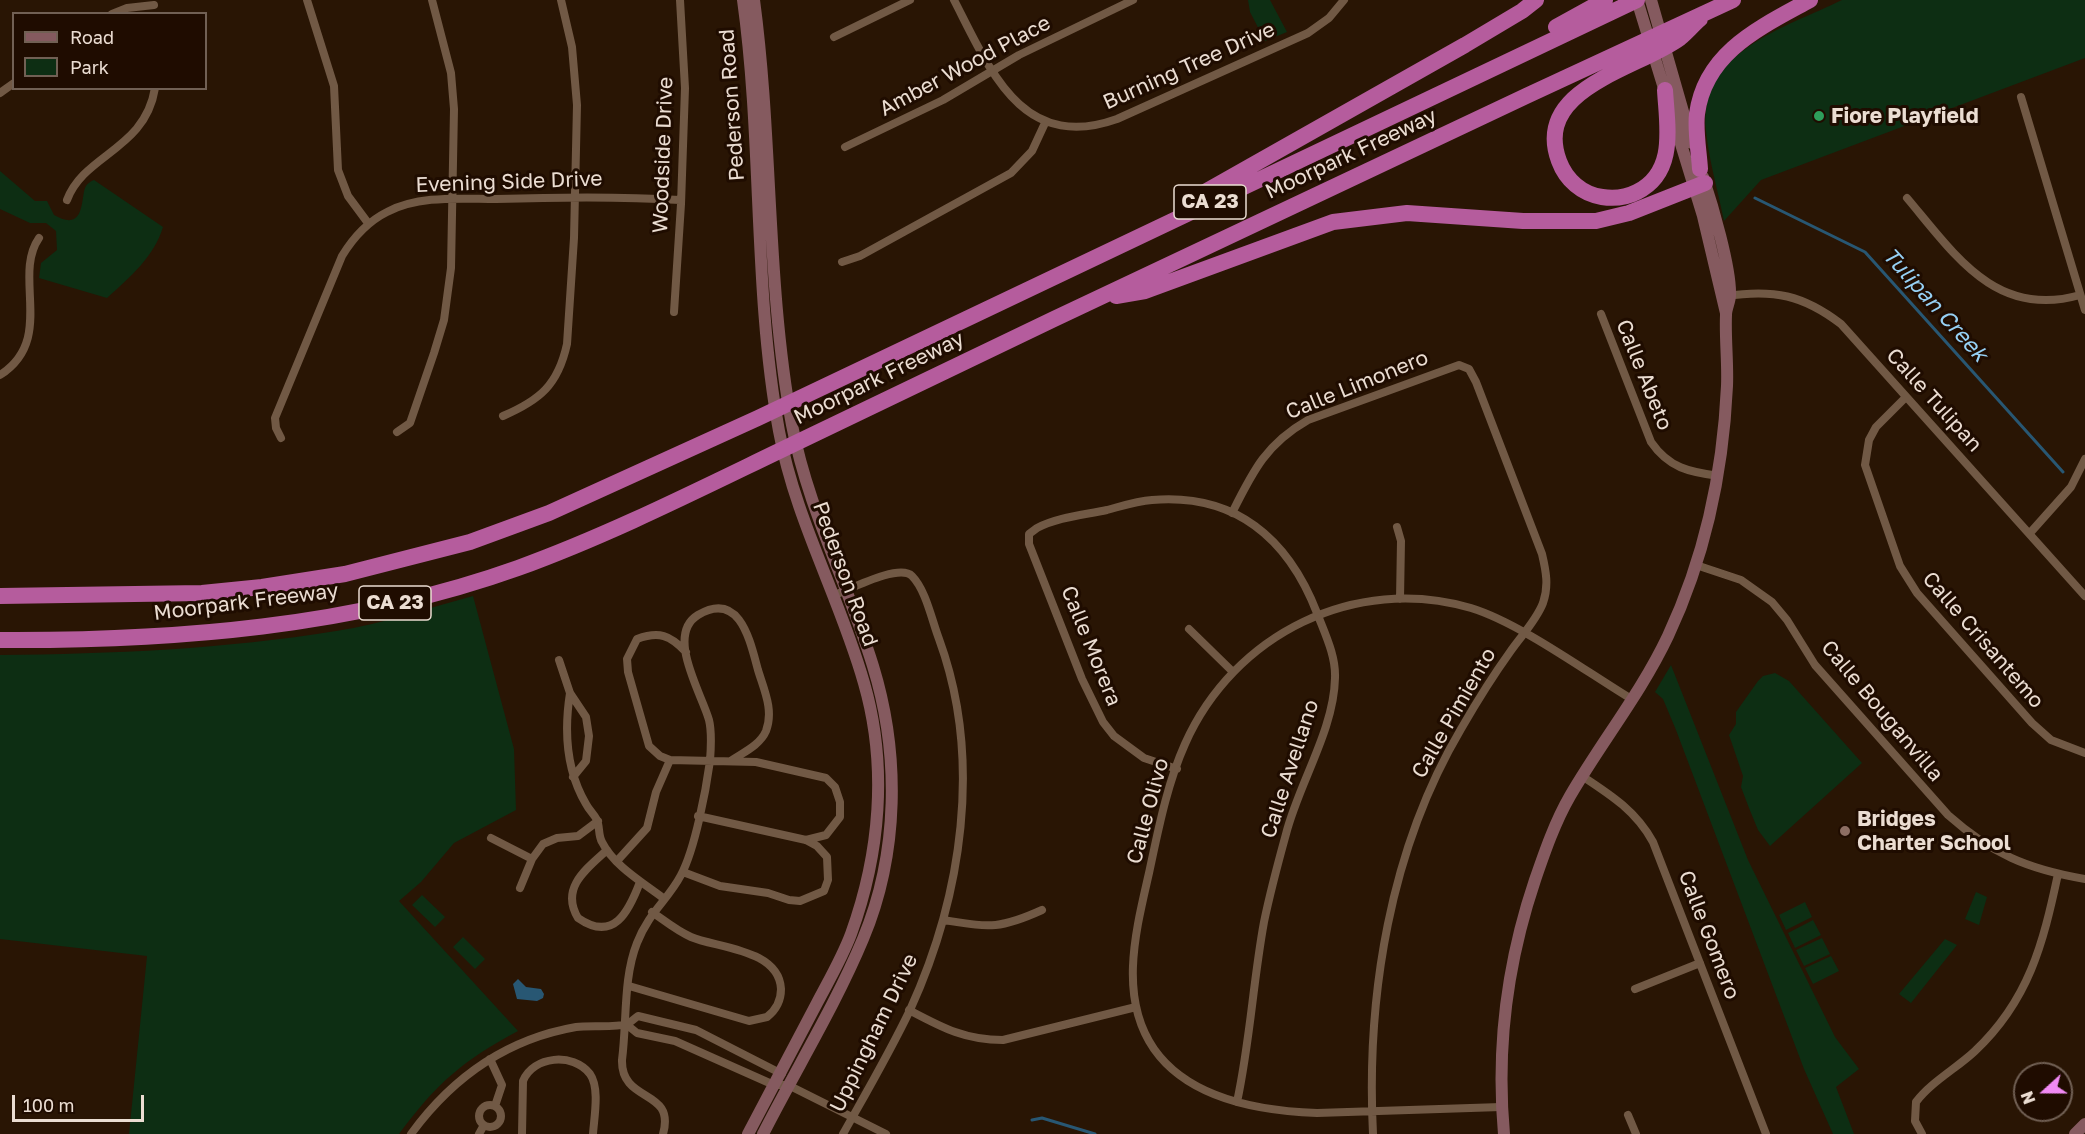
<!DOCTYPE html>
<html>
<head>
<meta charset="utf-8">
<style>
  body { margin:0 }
  #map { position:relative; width:2085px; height:1134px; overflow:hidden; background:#291504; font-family:"Golos Text",sans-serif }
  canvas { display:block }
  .legend { position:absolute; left:12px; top:12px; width:195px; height:78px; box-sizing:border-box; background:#1f0c00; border:2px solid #716054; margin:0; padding:8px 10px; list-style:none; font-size:18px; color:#ebddd2 }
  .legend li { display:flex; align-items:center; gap:12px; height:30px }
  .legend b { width:30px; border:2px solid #716054 }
  .north { position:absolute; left:2013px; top:1062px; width:60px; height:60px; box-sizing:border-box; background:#1f0c00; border:2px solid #716054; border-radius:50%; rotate:249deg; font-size:16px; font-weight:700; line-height:24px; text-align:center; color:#ebddd2 }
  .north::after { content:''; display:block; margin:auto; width:21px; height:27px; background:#f18af4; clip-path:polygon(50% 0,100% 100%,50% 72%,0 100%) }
  .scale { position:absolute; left:12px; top:1095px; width:132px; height:27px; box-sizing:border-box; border:3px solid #ebddd2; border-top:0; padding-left:8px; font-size:18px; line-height:21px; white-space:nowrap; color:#ebddd2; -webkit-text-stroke:4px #1f0c00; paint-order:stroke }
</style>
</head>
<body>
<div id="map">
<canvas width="2085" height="1134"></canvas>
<ul class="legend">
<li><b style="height:8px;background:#855a5f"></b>Road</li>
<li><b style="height:16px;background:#0d2e13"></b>Park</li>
</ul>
<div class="north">N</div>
<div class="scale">100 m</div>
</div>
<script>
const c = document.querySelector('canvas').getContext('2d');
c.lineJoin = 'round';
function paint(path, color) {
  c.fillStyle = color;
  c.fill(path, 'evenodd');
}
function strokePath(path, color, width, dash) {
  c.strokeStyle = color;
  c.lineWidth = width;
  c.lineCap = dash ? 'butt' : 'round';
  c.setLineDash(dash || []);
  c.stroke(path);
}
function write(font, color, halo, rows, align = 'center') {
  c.font = font + ' "Golos Text",sans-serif';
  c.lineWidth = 6;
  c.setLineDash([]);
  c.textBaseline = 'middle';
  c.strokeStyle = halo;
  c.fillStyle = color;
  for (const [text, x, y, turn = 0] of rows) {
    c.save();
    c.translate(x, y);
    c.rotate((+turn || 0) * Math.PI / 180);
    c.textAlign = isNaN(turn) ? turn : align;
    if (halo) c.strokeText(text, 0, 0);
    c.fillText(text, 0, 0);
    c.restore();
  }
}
const green = new Path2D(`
  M1248 0H1270L1287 32 1265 41 1250 12Z
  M1842 0H2085V58L1761 180 1724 221C1718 191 1709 161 1706 131 1698 51 1785 28 1842 0Z
  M0 171 35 201H47L54 215C87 234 80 195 86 186 87 184 91 181 94 180L163 227C154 257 130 277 107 298L39 278 41 263 57 250 56 231 46 223H30L0 209Z
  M473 596 514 749 516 810 454 843 421 882 399 901 518 1031C462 1061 437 1083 399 1134H129L147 956 0 939V655C112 654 225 649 336 631 383 624 428 608 473 596Z
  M1671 665 1748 860 1835 1037 1859 1069 1836 1087 1854 1134H1833L1804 1069 1676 730 1663 699 1655 692Z
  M1775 673 1789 681 1862 763 1770 846 1758 830 1749 808 1741 787 1743 776 1729 735 1736 724V712L1758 681 1763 676Z
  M1976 892 1987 897 1979 925 1965 919Z
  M422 895 445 917 435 927 412 905Z
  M1805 902 1812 917 1786 930 1779 915Z
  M1813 920 1821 935 1795 948 1788 933Z
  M463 937 485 959 475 969 453 947Z
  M1822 938 1830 954 1804 966 1796 950Z
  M1945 939 1957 945 1911 1003 1899 994Z
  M1831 956 1839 971 1813 984 1805 968Z`);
const water = new Path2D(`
  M518 979 526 987 541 989 544 994 543 998 537 1001 517 999 513 984Z`);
const stream = new Path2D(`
  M1755 198 1865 252 2063 472
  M1032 1120 1042 1118 1095 1134`);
const street = new Path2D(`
  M307 0 334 86 338 170 348 196 368 223
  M954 0C990 70 1022 153 1117 119L1308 33 1329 18 1344 0
  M112 14 127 8 154 5
  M834 37 910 0
  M0 93 14 83
  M2021 97 2085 310
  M845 147 943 100 1019 55 1133 0
  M1907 198C1955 255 1996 319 2080 295
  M67 200C84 154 145 150 155 88
  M842 262 860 256 1011 173 1032 151 1045 123
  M1726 296C1774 289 1803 295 1841 324L2085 596
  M674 312 681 204 685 88 680 0
  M1601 314 1651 442C1669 468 1689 472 1719 476
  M0 375C56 339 12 277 39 238
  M1906 397 1876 427 1869 440 1865 465 1900 566 1917 593 2032 723 2051 740 2085 753
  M503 416C540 400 558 385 567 344L574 238 577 105 572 47 561 0
  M397 432 410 423 434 353 444 320 451 268 454 109 451 73 432 0
  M281 438 276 428 275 418 342 256C353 238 367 222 387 212 419 195 460 199 496 199 557 197 618 196 680 200
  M1232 513C1253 471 1266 444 1308 420L1459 365 1469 369 1476 382 1542 554C1546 571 1549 586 1543 603 1536 621 1521 636 1510 652 1492 677 1476 703 1461 729 1390 849 1366 996 1373 1134
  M1397 527 1401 541 1400 599
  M2030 533 2071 487 2085 459
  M1696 565 1741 580 1772 602 1787 620 1815 665 1948 815C1992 854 2027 869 2085 879
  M832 596C849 590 899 563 912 576 926 590 932 621 939 639 983 759 962 896 910 1010 890 1052 866 1093 843 1134
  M1189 629 1233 672
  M686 652C670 635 659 631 637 639L627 659 628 672 649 746 660 756 670 760 756 762 826 778 835 787 840 802V817L826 835 806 840
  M559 660 570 693 586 717 589 736 586 761 573 777
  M570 693C564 731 566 770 586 804 589 810 594 814 597 820 600 827 598 835 602 842 614 866 642 882 663 898
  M1177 769 1144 758 1114 736 1103 722 1082 679 1029 544V534L1037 528C1058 517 1084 515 1107 510 1122 506 1137 501 1152 500 1235 493 1288 538 1317 613 1325 634 1336 656 1335 678 1334 730 1299 783 1286 834 1278 863 1270 893 1264 922 1253 982 1250 1042 1237 1102
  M1582 776C1611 795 1636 811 1653 842L1766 1134
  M491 838 532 859
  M607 850C586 869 560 888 578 918 614 943 629 911 640 882
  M617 861 647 828 656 792 670 760
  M683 872 720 886 768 893 789 900 800 901 824 891 828 880 827 857 817 846 806 840 698 816
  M520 888 532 859 543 844 557 838 578 836 598 821
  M943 920C989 927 998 930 1042 910
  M629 986 749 1021 767 1017C776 1010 781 1001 781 989 779 949 717 948 691 937 677 931 665 921 652 912
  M1635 989 1700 963
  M909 1010C943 1028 965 1040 1003 1040L1136 1007
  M626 1024 637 1033 675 1041 774 1085H788L886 1134
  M490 1059 502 1085 495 1106
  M479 1116a11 11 0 1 1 22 0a11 11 0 1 1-22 0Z
  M1501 1107 1317 1113C1259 1111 1189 1099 1154 1049 1118 997 1136 930 1149 873 1158 831 1167 784 1185 744 1234 634 1355 574 1471 608 1520 623 1588 673 1633 700
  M1628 1115 1636 1134
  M411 1134C452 1078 507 1039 576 1027 590 1025 615 1028 627 1024 630 1023 635 1018 638 1016L696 1030 782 1074
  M479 1134 484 1125
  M522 1134 523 1081C533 1056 573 1052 590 1074 600 1088 594 1118 593 1134
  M663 1134C676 1088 621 1104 622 1060 627 1022 623 978 637 943 649 912 668 900 681 875 695 849 706 790 710 761 711 748 712 732 709 720 702 694 665 635 698 615 740 590 750 641 758 670 764 690 774 710 766 731 760 745 744 752 732 760
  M1922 1134 1915 1121 1916 1102C1931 1082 1957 1068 1975 1051 2029 1000 2043 944 2058 874`);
const secondary = new Path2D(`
  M743 0C763 143 753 289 779 431 795 519 840 598 864 683 888 766 880 854 851 934 842 958 829 980 817 1003 794 1047 771 1090 748 1134
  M754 0C773 141 766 285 792 425 808 509 848 584 873 666 900 754 899 853 863 939 835 1006 796 1069 763 1134
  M1637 0 1703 216 1726 313
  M1651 0 1692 143
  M1504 1134C1496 1046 1507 963 1535 880 1545 851 1555 822 1570 796 1602 741 1641 693 1668 636 1705 557 1723 473 1727 386 1728 362 1725 339 1726 315 1726 308 1730 302 1730 295 1731 268 1712 204 1703 177
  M2075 1134 2085 1124`);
const highway = new Path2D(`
  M1556 27 1605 0
  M1665 90C1667 126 1677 172 1637 192 1627 197 1614 199 1602 197 1582 194 1566 180 1559 161 1532 88 1638 69 1680 38 1687 32 1693 25 1700 19
  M1700 169C1699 152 1695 131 1697 114 1705 52 1761 27 1810 0
  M1189 201 1465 45 1522 11 1536 0
  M1116 296 1145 291 1333 222 1407 213 1523 221H1596L1629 213 1705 183
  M0 596 202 593 262 587 345 574 470 542 549 513 758 418 1637 0
  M0 640C174 641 353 627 518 568 606 536 690 494 775 453 868 408 961 364 1054 319 1279 211 1506 105 1733 0`);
const markers = [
  [1819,116,6,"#2e9e5b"],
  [1845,831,6,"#8d6e63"]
];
const shields = [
  [1210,202,72],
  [395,603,72]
];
const shieldNames = [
  ["CA 23",1210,202],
  ["CA 23",395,603]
];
const streetNames = [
  ["Amber Wood Place",965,66,-28],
  ["Burning Tree Drive",1189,66,-24],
  ["Pederson Road",732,105,-94],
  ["Moorpark Freeway",1351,154,-25],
  ["Woodside Drive",663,155,-88],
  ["Evening Side Drive",509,182,-2],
  ["Calle Abeto",1644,375,68],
  ["Moorpark Freeway",879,378,-26],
  ["Calle Limonero",1357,385,-22],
  ["Calle Tulipan",1934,400,48],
  ["Pederson Road",845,574,70],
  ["Moorpark Freeway",246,602,-7],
  ["Calle Crisantemo",1983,640,49],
  ["Calle Morera",1091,646,68],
  ["Calle Bouganvilla",1882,711,50],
  ["Calle Pimiento",1454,713,-60],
  ["Calle Avellano",1290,769,-72],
  ["Calle Olivo",1148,811,-75],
  ["Calle Gomero",1709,935,69],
  ["Uppingham Drive",874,1033,-64]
];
const poiNames = [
  ["Fiore Playfield",1831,116],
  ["Bridges",1857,819],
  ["Charter School",1857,843]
];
const waterNames = [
  ["Tulipan Creek",1935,305,48]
];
paint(green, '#0d2e13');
paint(water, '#285773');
strokePath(stream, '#285773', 3);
strokePath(street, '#715945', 8);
strokePath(secondary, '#855a5f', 12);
strokePath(highway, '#b55c9d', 16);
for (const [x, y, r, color] of markers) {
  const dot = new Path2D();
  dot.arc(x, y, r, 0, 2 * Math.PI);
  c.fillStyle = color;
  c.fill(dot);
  strokePath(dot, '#1f0c00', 2);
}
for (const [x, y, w] of shields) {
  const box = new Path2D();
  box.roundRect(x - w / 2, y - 17, w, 34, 4.5);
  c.fillStyle = '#1f0c00';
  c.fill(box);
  strokePath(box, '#ebddd2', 1.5);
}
write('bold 20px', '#ebddd2', null, shieldNames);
write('21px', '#ebddd2', '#1f0c00', streetNames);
write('bold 21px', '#ebddd2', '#1f0c00', poiNames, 'left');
write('italic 22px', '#96d0f4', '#1f0c00', waterNames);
</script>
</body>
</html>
